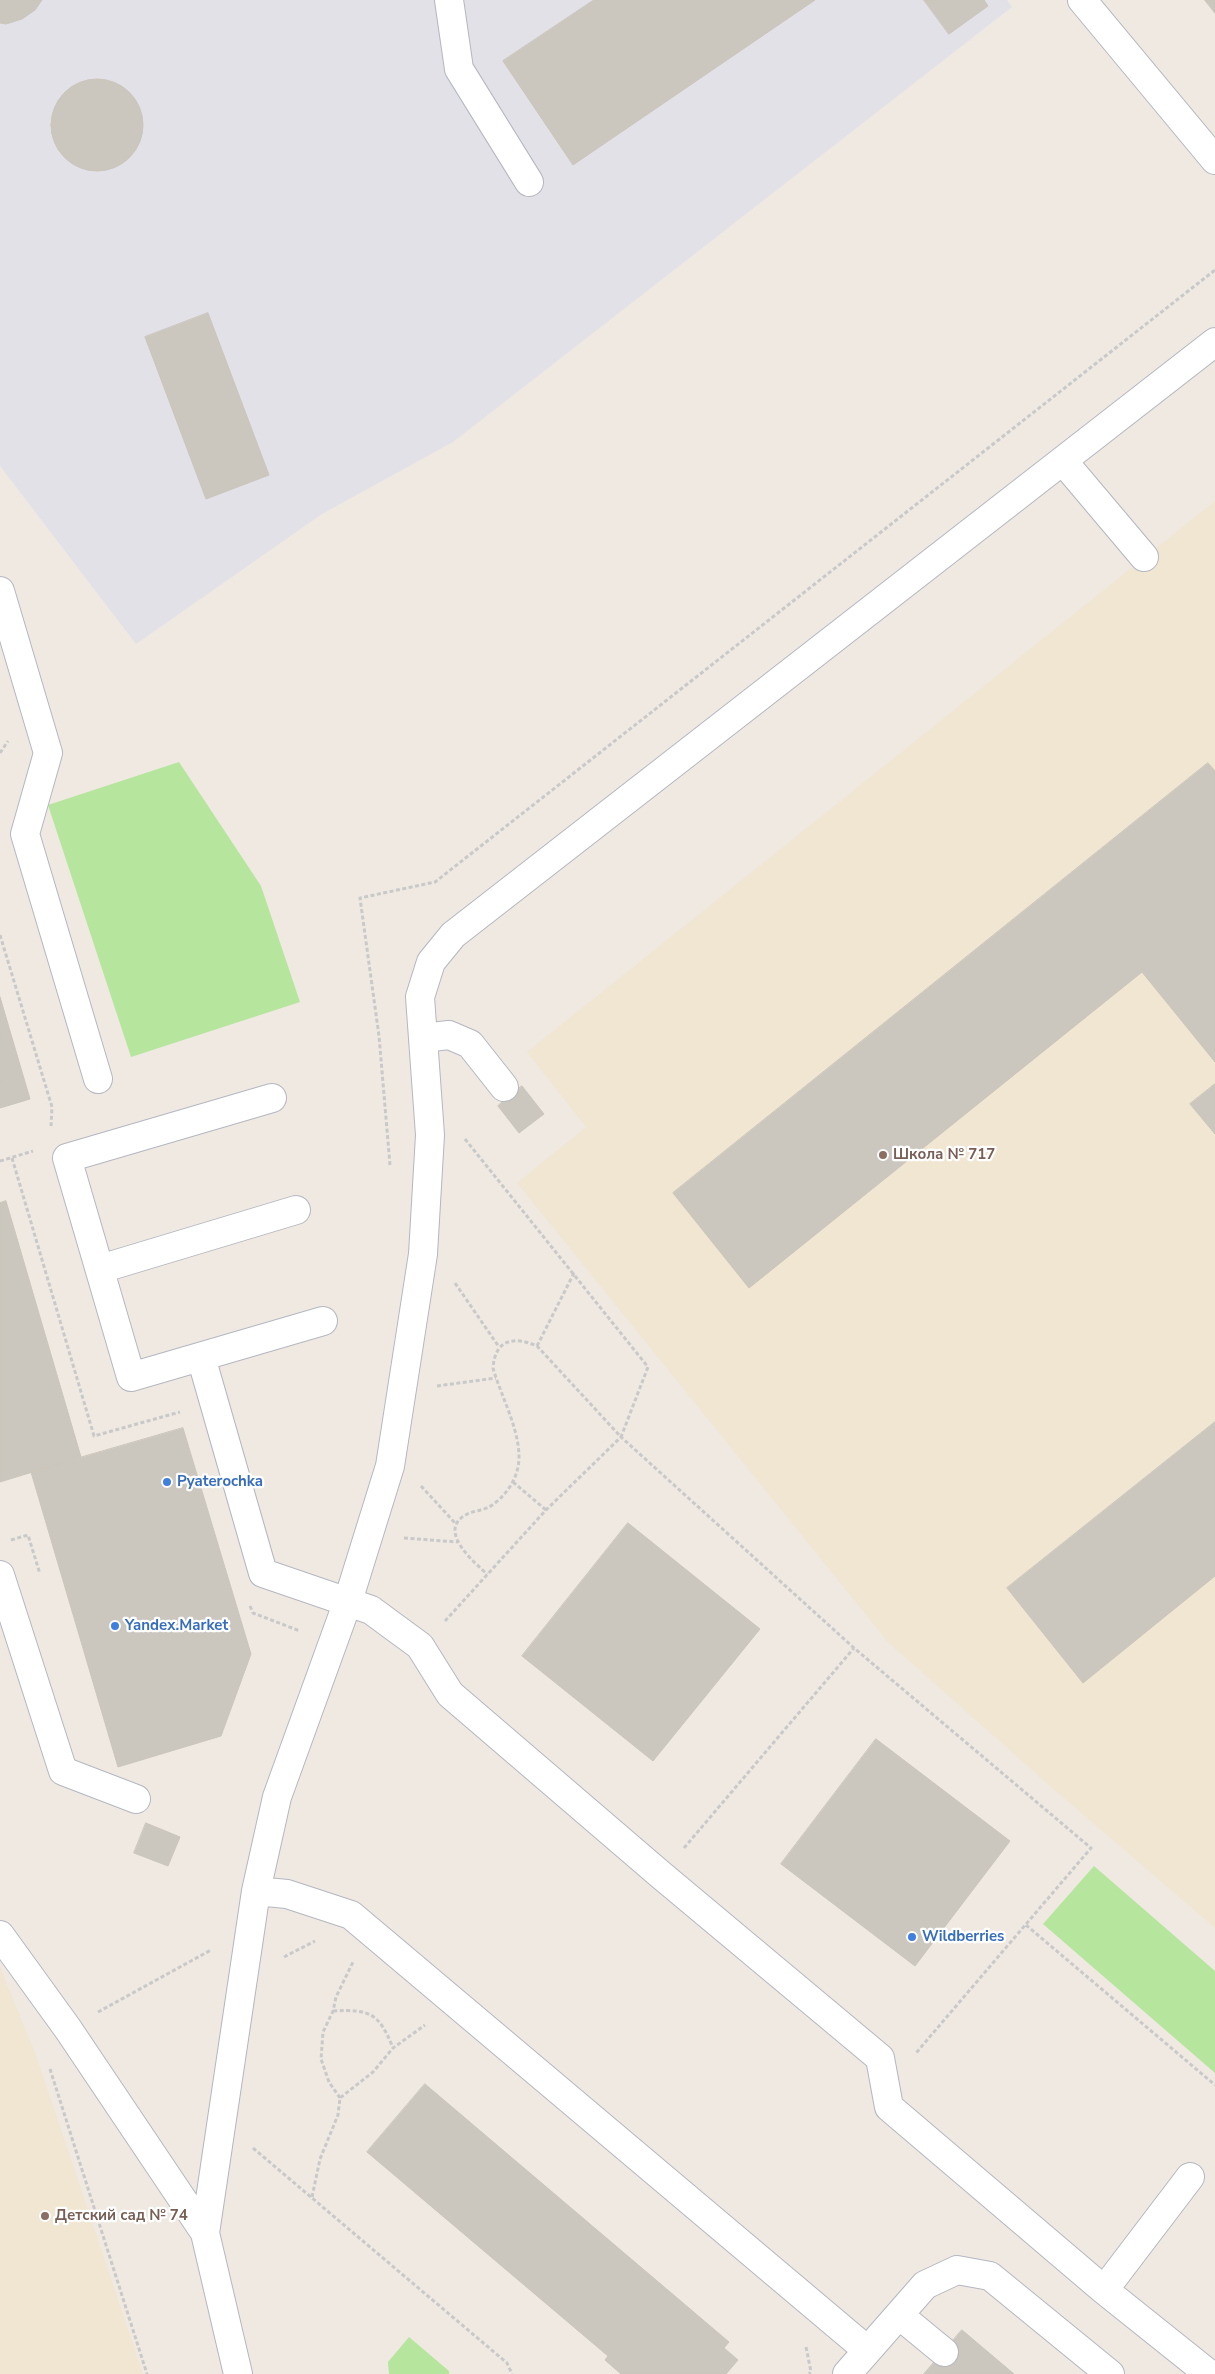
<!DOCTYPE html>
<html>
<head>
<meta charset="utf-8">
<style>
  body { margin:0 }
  canvas { display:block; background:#efe9e1 }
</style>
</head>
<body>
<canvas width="1215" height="2374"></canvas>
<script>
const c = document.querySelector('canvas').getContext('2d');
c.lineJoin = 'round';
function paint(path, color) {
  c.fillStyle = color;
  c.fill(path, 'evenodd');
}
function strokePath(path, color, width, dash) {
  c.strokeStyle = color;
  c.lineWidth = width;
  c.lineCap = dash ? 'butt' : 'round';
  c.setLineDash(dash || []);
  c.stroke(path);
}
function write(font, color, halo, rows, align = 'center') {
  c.font = font + ' "Nunito Sans",sans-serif';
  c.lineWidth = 4.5;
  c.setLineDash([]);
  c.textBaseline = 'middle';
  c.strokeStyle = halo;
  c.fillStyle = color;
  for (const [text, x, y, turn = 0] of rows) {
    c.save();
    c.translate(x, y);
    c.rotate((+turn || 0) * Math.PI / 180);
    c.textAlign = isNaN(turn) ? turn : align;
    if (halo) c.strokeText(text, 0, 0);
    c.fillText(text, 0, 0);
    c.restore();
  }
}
const industrial = new Path2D(`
  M0 0H1007L1012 7 453 442 322 514 136 644 0 466Z`);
const education = new Path2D(`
  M1215 501V1928L1051 1787 888 1642 517 1183 586 1127 527 1052Z
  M0 1967 37 2058 143 2374H0Z`);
const green = new Path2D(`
  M179 762 261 886 300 1002 131 1057 48 805Z
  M1094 1866 1215 1971V2073L1043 1924Z
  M409 2337 449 2371V2374H389L388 2362Z`);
const building = new Path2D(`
  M0 0H42L35 10 22 19 6 24 0 23Z
  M594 0H815L573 165 503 61Z
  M924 0H984L988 6 949 34Z
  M1205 0H1215V13Z
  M51 125a46 46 0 1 1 92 0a46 46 0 1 1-92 0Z
  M208 313 269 475 206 499 145 337Z
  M1208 763 1215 771V1062L1142 972 749 1288 673 1193Z
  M0 997 30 1099 0 1108Z
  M1215 1084V1134L1190 1104Z
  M522 1086 544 1114 519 1133 498 1106Z
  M6 1201 81 1457 0 1482V1203Z
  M1215 1422V1576L1083 1683 1007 1588Z
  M183 1428 251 1654 221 1736 118 1767 31 1472Z
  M628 1523 760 1629 653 1761 522 1656Z
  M876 1739 1010 1841 915 1966 781 1864Z
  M146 1823 180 1837 168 1866 134 1853Z
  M425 2084 729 2342 724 2348 738 2360 726 2374H621L605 2360 608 2356 367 2152Z
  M962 2330 1014 2374H924Z`);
const path = new Path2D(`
  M0 753 8 741
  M0 935 52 1107 51 1126
  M465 1139 648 1367 621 1437 537 1346C514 1336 495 1339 493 1368 501 1397 524 1437 518 1467 515 1483 503 1499 489 1507 481 1511 471 1511 464 1516 438 1532 475 1563 487 1574
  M12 1158 94 1436 180 1412
  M0 1161 33 1151
  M390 1165 379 1036 360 898 435 882 1215 270
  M455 1283 499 1347
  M537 1346 574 1273
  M437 1386 496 1378
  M513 1482 546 1510
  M421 1486 456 1524
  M404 1538 458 1542
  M11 1540 28 1535 40 1574
  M250 1606 253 1613 300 1631
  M445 1621 546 1510 621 1437 854 1648 1091 1848 916 2053
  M684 1848 854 1648
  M1026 1925 1215 2085
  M284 1957 315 1941
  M333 2011C370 2009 379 2013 393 2048
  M98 2012 211 1950
  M50 2069 147 2374
  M340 2098 329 2082 321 2059 323 2032 333 2011 336 1997 353 1962
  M253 2148 507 2363 512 2374
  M312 2197 320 2159 338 2115 340 2098 373 2072 393 2048 425 2025
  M806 2347 811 2372 809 2374`);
const minor = new Path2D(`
  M449 0 459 69 529 182
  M1082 0 1215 160
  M1063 461 1144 557
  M0 591 48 753 25 834 98 1079
  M423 1038 449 1035 470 1044 504 1087
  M272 1098 67 1158 131 1377 323 1321
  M100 1269 296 1210
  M201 1357 263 1573 371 1610 420 1646 450 1694 661 1875 880 2058 889 2107 1104 2290 1209 2374
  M0 1575 63 1771 136 1799
  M256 1891 287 1894 351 1915 867 2350
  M0 1935 68 2029 205 2233
  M1104 2290 1190 2177
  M899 2315 944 2352
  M238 2374 205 2233 256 1891 277 1797 348 1601 390 1466 423 1254 430 1135 420 997 431 962 453 935 1215 342
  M847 2374 925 2285 957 2270 990 2276 1110 2374`);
const markers = [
  [883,1155,5,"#8d6e63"],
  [167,1482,5,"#3f7fe0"],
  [115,1626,5,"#3f7fe0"],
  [912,1937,5,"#3f7fe0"],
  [45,2216,5,"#8d6e63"]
];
const educationNames = [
  ["Школа № 717",893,1155],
  ["Детский сад № 74",55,2216]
];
const shopNames = [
  ["Pyaterochka",177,1482],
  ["Yandex.Market",125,1626],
  ["Wildberries",922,1937]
];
paint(industrial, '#e3e1e8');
paint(education, '#f0e6d1');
paint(green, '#b6e59e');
paint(building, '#cbc7bf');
strokePath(building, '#cbc5ba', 1);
strokePath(minor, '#b4b7c1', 30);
strokePath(path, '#c9c9c9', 3, [4, 2.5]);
strokePath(minor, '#fff', 28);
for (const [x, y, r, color] of markers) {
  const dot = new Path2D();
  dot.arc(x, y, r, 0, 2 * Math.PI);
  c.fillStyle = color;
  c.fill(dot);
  strokePath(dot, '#fff', 2);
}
write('bold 15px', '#785e54', '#fff', educationNames, 'left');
write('bold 15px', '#366cbe', '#fff', shopNames, 'left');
</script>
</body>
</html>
